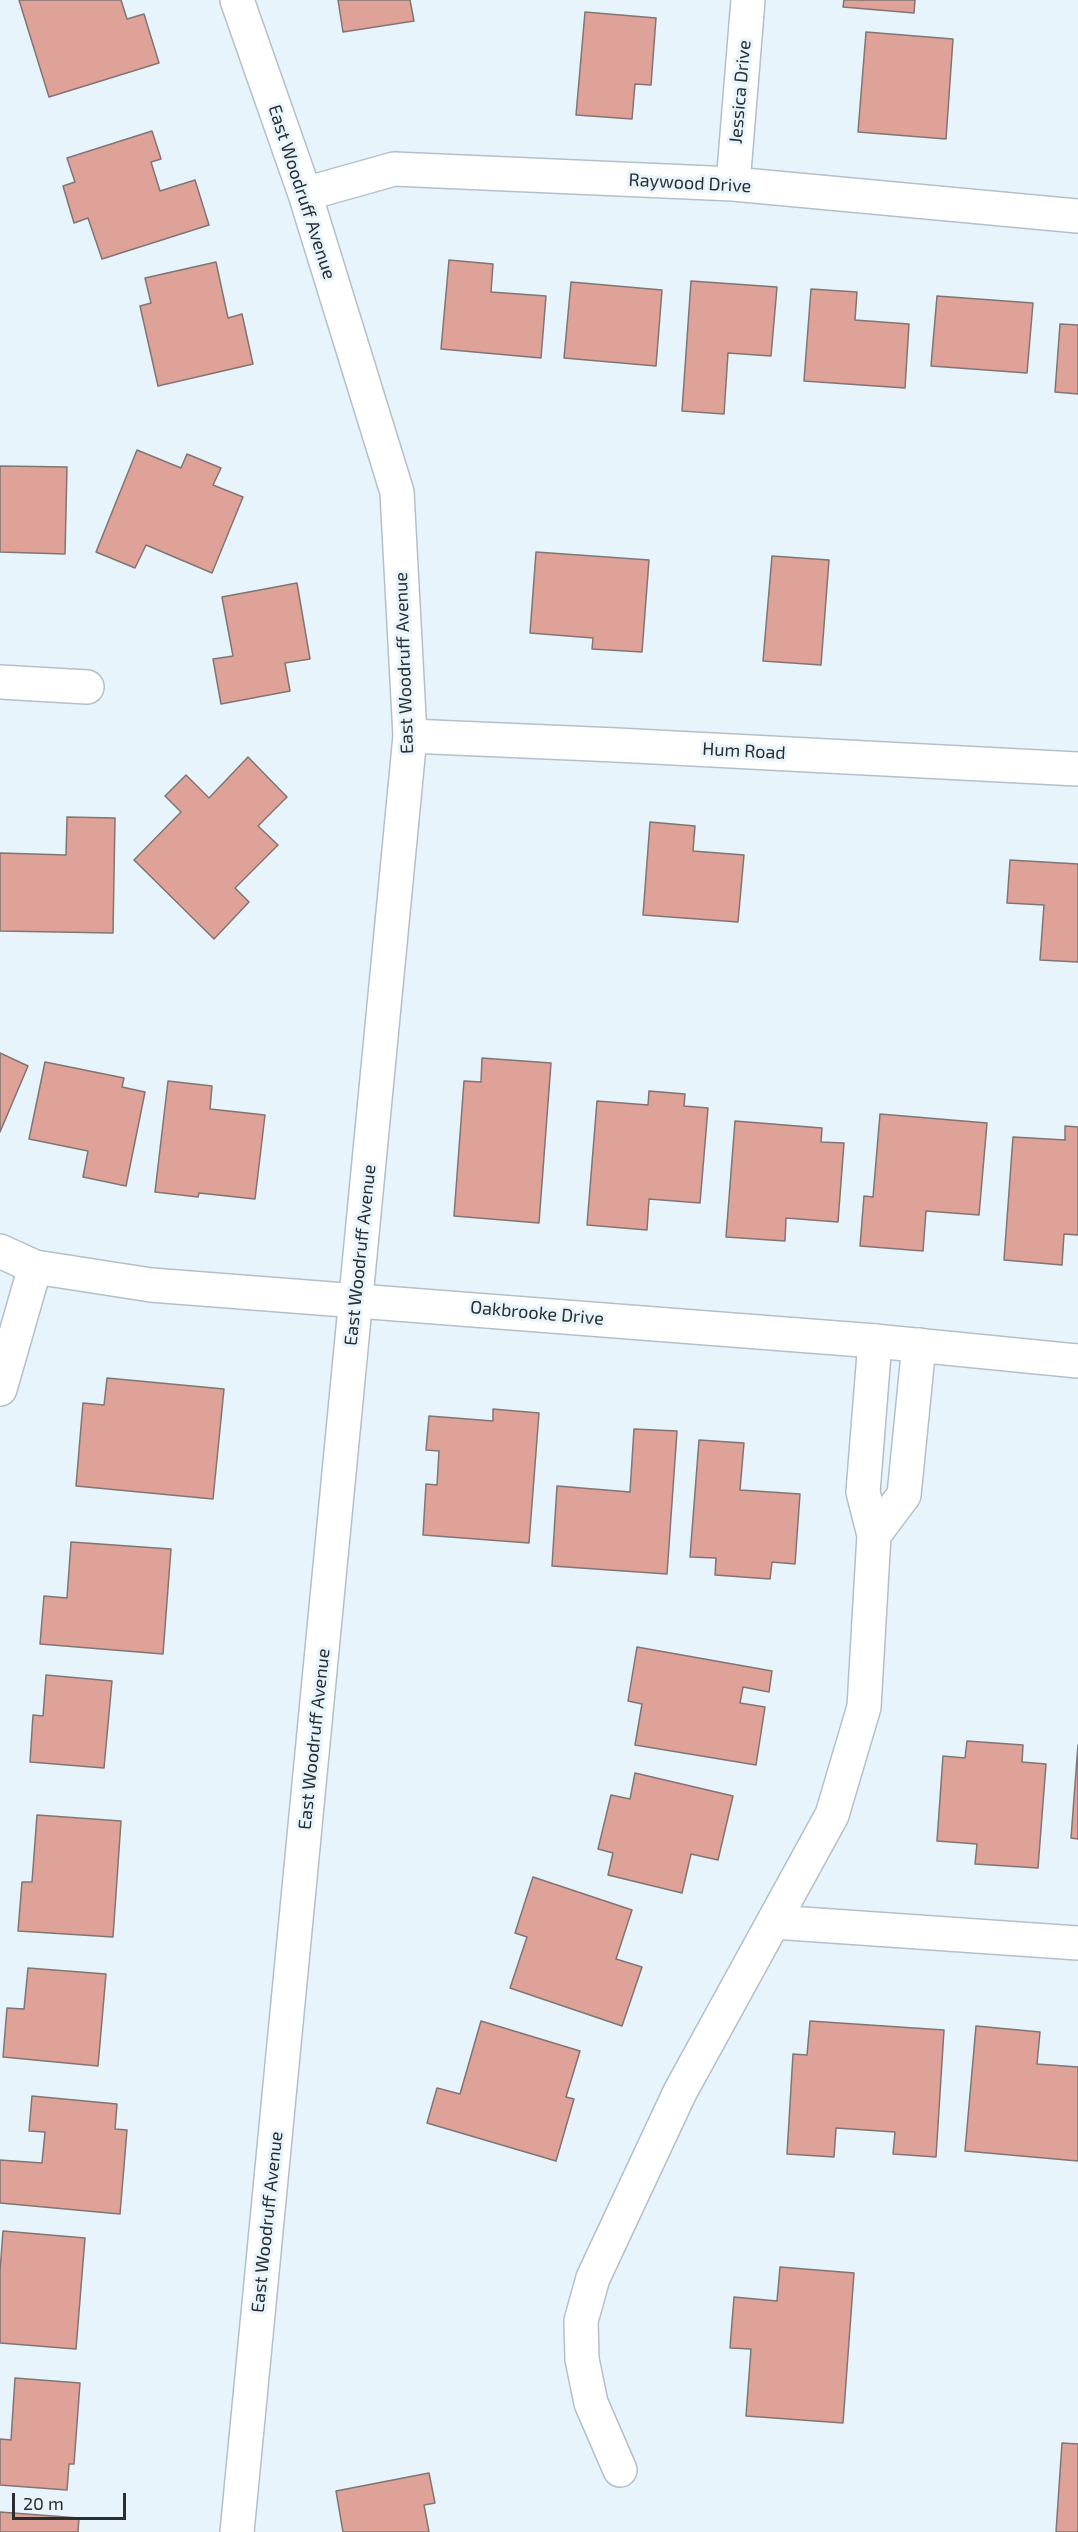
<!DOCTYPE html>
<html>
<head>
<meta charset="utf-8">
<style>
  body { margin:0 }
  #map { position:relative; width:1078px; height:2532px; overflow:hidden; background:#e7f4fb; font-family:"Exo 2",sans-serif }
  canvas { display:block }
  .scale { position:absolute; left:12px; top:2493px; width:114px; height:27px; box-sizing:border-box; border:3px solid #292e30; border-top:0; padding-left:8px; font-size:18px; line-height:21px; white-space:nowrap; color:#292e30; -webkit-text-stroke:4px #e7f4fb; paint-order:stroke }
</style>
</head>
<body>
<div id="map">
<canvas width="1078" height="2532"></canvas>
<div class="scale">20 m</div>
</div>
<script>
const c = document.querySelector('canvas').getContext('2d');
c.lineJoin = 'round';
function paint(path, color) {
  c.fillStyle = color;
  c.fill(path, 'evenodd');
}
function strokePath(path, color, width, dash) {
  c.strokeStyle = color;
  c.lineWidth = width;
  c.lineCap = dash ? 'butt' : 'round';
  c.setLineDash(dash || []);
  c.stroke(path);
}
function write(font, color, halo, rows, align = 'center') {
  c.font = font + ' "Exo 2",sans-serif';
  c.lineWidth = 6;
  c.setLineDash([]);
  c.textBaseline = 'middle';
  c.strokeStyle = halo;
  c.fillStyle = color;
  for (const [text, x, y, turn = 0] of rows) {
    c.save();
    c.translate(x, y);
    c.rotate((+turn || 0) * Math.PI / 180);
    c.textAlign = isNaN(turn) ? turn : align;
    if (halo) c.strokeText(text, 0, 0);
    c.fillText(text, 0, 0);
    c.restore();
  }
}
const building = new Path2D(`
  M19 0H121L127 19 144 14 159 63 49 97Z
  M338 0H410L414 21 343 32Z
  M844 0H915L914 13 843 7Z
  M585 12 656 18 651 85 635 84 632 119 576 115Z
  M866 32 953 39 946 139 858 132Z
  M152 131 161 159 151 162 160 191 195 180 209 225 102 259 88 218 74 223 63 186 75 182 67 158Z
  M449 260 493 264 491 292 546 296 541 358 441 349Z
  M216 262 228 318 242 314 253 364 158 386 140 306 151 303 145 278Z
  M691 281 777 287 771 356 728 353 724 414 682 411Z
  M571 282 662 290 656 366 564 358Z
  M811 289 857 292 855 320 909 324 905 388 804 381Z
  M937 296 1033 303 1027 373 931 366Z
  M1060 324 1078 325V394L1055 392Z
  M137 450 181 468 187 454 221 468 213 485 243 497 212 573 146 545 135 568 96 552Z
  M0 466 67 467 65 554 0 552Z
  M536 552 649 560 642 652 592 649 593 638 530 633Z
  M772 556 829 560 821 665 763 661Z
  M297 583 310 659 285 663 290 691 221 704 213 659 233 656 222 597Z
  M248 757 287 797 258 826 278 845 235 888 249 902 214 939 134 860 181 812 165 796 186 775 209 798Z
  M67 817 115 818 113 933 0 931V853L66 855Z
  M650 822 695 826 693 851 744 855 738 922 643 915Z
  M1010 860 1078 864V962L1040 960 1044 905 1007 903Z
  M0 1053 28 1066 0 1132Z
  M482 1058 551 1063 539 1223 454 1216 464 1081 481 1082Z
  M45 1062 124 1078 122 1087 145 1092 126 1186 83 1177 88 1151 29 1139Z
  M168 1081 212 1086 210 1109 265 1115 255 1199 199 1193 198 1197 155 1192Z
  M649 1091 685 1094 684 1106 708 1108 700 1203 649 1199 647 1230 587 1225 597 1101 648 1105Z
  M880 1114 987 1123 979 1215 926 1211 923 1251 860 1246 864 1196 873 1197Z
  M735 1121 822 1128 821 1142 844 1143 838 1222 786 1218 785 1241 726 1237Z
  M1065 1126 1078 1127V1235L1064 1234 1062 1265 1004 1260 1013 1137 1065 1140Z
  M107 1378 224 1389 213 1499 76 1486 83 1403 104 1405Z
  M493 1409 539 1413 529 1543 423 1535 426 1484 437 1485 439 1451 426 1450 429 1416 493 1421Z
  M634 1429 677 1431 667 1574 552 1566 557 1486 630 1492Z
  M699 1440 744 1443 740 1490 800 1494 795 1564 772 1562 770 1579 715 1575 716 1558 690 1557Z
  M71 1542 171 1549 163 1654 40 1644 44 1596 67 1598Z
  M637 1647 772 1671 769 1692 743 1687 740 1703 765 1707 756 1765 635 1745 642 1704 628 1701Z
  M46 1675 112 1681 104 1768 30 1762 33 1715 43 1716Z
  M967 1741 1023 1745 1022 1762 1046 1764 1038 1868 975 1864 977 1844 937 1841 943 1756 965 1758Z
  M1078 1745V1839L1071 1838Z
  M635 1773 733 1796 718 1860 691 1854 682 1893 608 1875 613 1853 598 1849 611 1795 630 1799Z
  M37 1815 121 1821 113 1937 18 1931 22 1882H32Z
  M533 1877 632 1910 616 1959 642 1967 622 2026 510 1988 527 1937 515 1933Z
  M28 1968 106 1974 98 2066 3 2057 7 2008 24 2009Z
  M481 2021 580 2051 566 2097 574 2099 556 2161 427 2123 437 2088 460 2094Z
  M810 2021 944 2030 936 2157 893 2154 895 2132 836 2128 834 2157 787 2154 793 2054 807 2055Z
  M976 2026 1040 2032 1037 2064 1078 2067V2161L965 2151Z
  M32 2096 117 2104 115 2129 127 2130 120 2214 0 2203V2160L42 2163 45 2132 29 2131Z
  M3 2231 85 2238 76 2349 0 2343V2271Z
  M780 2267 854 2273 843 2423 746 2416 751 2349 730 2348 734 2297 777 2301Z
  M15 2378 80 2383 74 2464H69L67 2490 0 2485V2439L11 2440Z
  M1062 2443 1078 2444V2532H1056Z
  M429 2473 435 2503 424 2505 429 2532H343L336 2491Z
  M0 2512 79 2518 78 2532H0Z`);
const minor = new Path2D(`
  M237 0 305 194 397 492 410 736 237 2532
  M733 184 748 0
  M305 194 394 169 733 184 1078 216
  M0 682 87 687
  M410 736 616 745 1078 769
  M0 1389 35 1267
  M874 1535 904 1495 919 1345
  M774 1922 1078 1943
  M620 2470 591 2403 582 2359 581 2321 593 2278 680 2092 832 1815 864 1707 874 1535 863 1492 875 1341`);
const tertiary = new Path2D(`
  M0 1251 35 1267 151 1285 875 1341 1078 1361`);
const streetNames = [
  ["Jessica Drive",740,92,-85],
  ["Raywood Drive",690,183,3],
  ["East Woodruff Avenue",302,192,72],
  ["East Woodruff Avenue",404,663,-92],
  ["Hum Road",744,751,3],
  ["East Woodruff Avenue",360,1255,-84],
  ["Oakbrooke Drive",537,1313,5],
  ["East Woodruff Avenue",314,1739,-84],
  ["East Woodruff Avenue",267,2222,-84]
];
paint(building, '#dfa298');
strokePath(building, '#817573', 1.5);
strokePath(minor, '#b4c0c7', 36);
strokePath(tertiary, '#b4c0c7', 36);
strokePath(minor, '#fff', 33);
strokePath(tertiary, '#fff', 33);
write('18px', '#292e30', '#e7f4fb', streetNames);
</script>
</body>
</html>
